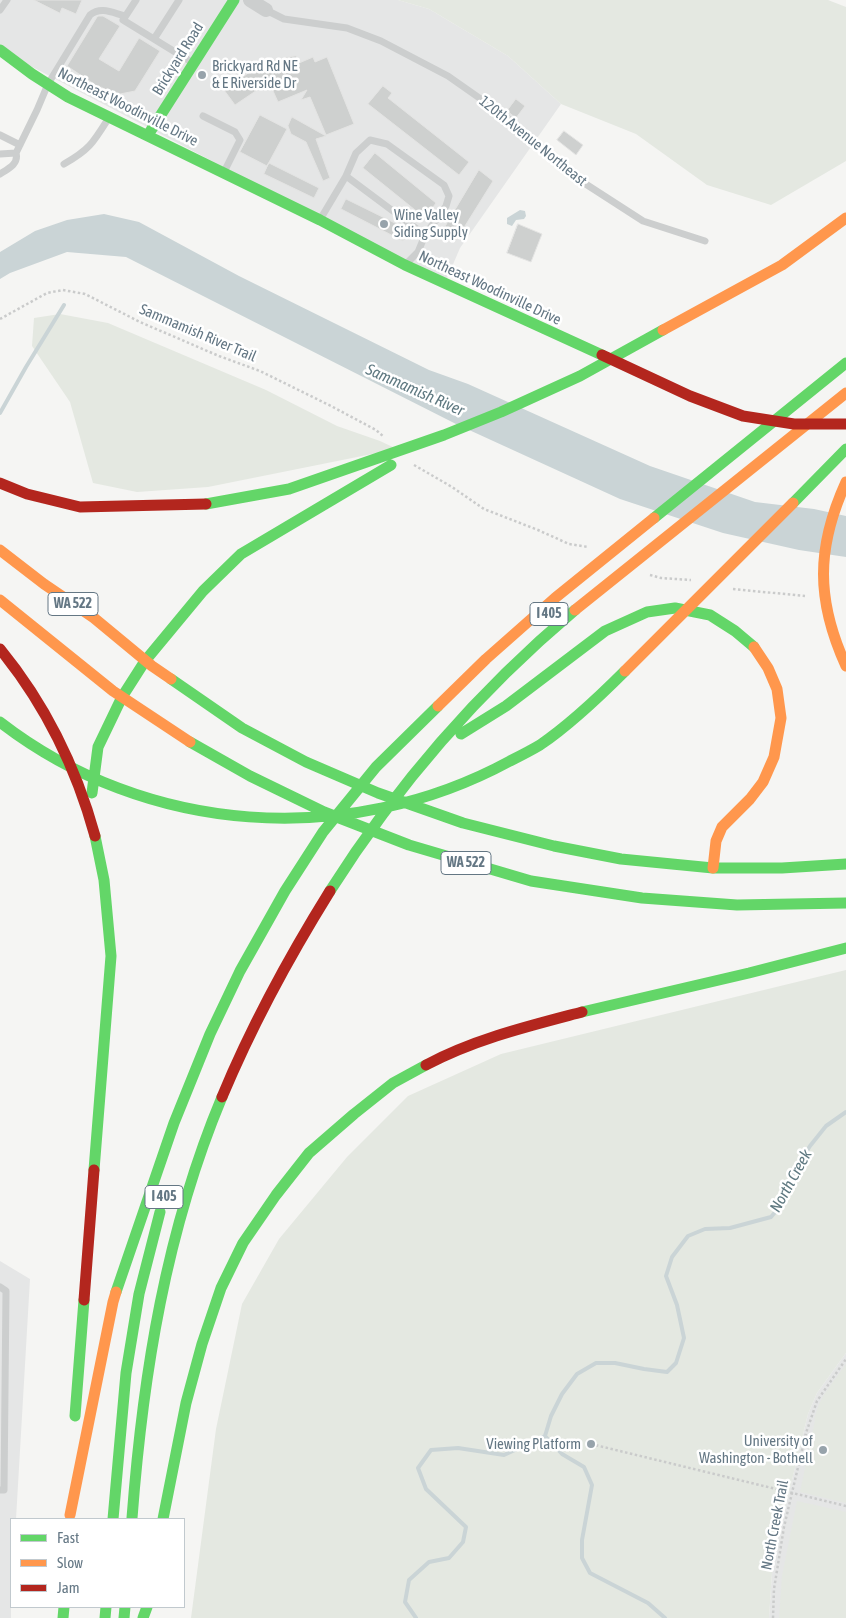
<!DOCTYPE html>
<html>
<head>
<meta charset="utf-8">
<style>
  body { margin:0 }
  #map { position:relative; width:846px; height:1618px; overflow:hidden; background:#f5f5f3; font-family:"Asap Condensed",sans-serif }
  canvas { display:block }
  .legend { position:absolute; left:10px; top:1518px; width:175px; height:90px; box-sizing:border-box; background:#fff; border:1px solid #c1c9ce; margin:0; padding:6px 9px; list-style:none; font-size:15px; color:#647784 }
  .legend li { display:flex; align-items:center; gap:10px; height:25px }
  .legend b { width:25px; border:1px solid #c1c9ce }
</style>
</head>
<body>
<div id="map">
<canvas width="846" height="1618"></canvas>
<ul class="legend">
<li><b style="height:6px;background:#63d668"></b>Fast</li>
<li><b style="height:6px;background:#ff974d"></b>Slow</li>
<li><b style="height:6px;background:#b3261e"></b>Jam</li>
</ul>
</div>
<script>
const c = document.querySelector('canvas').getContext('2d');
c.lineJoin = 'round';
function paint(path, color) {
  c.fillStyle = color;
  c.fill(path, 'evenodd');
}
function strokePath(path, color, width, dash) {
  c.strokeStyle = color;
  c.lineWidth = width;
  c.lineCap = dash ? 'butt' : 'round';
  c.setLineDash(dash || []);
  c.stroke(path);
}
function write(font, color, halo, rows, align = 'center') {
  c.font = font + ' "Asap Condensed",sans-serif';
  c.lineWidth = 5;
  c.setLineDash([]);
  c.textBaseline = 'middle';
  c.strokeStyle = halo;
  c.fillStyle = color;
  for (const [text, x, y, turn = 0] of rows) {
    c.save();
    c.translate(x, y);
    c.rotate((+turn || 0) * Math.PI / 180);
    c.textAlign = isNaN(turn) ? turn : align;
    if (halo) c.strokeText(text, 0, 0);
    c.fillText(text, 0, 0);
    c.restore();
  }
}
const built = new Path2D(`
  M0 0H398L429 9 508 56 561 104 460 248 445 283 0 50Z
  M0 1261 30 1279 16 1519H11V1618H0Z
  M846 1353V1618H769L773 1558 808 1414 817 1393Z`);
const green = new Path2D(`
  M398 0H828L846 7V161L771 205 707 185 636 134 561 104 508 56 429 9Z
  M60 314 108 323 266 390 337 426 380 441 397 449 208 487 137 492 93 483 70 402 32 346 34 318Z
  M846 970V1353L817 1393 808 1414 773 1558 769 1618H191L216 1429 242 1304 279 1239 347 1157 408 1096 501 1054Z
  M846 1364V1503L800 1492 815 1420 814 1419 819 1404 825 1393Z
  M797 1501 846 1512V1618H779L782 1576Z`);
const water = new Path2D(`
  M520 210 525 211 526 216 524 219 516 220 512 226 507 224V218Z
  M104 214 139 222 239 276 429 370 468 384 650 466 755 502 814 509 846 516V557L799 550 723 533 620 499 456 424 126 257 67 252 10 273 0 279V252L35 231 67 220Z`);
const stream = new Path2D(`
  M0 413 26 367 64 305
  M416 1618 405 1602 409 1580 429 1562 449 1558 463 1542 466 1527 426 1489 418 1468 431 1450 458 1448 504 1455 545 1436
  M665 1618 648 1603 590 1573 582 1558V1540L592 1485 584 1467 562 1454 545 1436 551 1416 562 1394 577 1374 596 1363H615L644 1369 667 1372 676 1363 684 1338 677 1305 666 1276 672 1257 688 1236 705 1229 730 1228 771 1217 781 1205 796 1168 810 1146 826 1126 846 1112`);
const building = new Path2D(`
  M34 0H82L76 14 62 8 60 13Z
  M99 16H103L120 26 99 59 119 71 139 38 160 51 135 91 115 95 101 87 100 88 67 66 97 17Z
  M296 56 299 63 313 57 315 62 327 57 354 124 326 135 310 97 301 100 307 90 278 102 269 82 235 105 224 90 264 62Z
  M383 86 392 93 388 98 469 162 459 175 368 104Z
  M516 99 525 106 516 118 507 111Z
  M260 115 287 129 267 166 240 152Z
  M292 117 326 136 316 139 330 178 323 181 306 142 291 134 288 126Z
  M564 131 583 145 576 155 557 140Z
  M375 153 436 203 425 218 363 168Z
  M269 163 319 188 314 198 264 174Z
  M479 170 493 181 455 242 442 232Z
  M346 199 409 230 403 241 341 209Z
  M518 224 542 234 531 262 507 253Z`);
const path = new Path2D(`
  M0 319 47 293 63 290 85 294 140 322 219 356 260 371 331 406 376 430 384 437
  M414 465 452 487 484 509 538 530 569 544 588 547
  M650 575 661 578 691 580
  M733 589 805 596
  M591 1444 846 1506
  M773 1618 774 1589 784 1527 806 1433 817 1401 846 1359`);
const lane = new Path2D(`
  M136 0 123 20 193 63
  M0 10 7 0
  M266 10 284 19 347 28 381 41 448 76 505 116 581 181 643 221 705 241
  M154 39 179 0
  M203 116 235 132 240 140 224 172
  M0 135 20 145
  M0 154 16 153
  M64 164C89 150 93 143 108 119
  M0 174C8 169 19 164 16 153L37 110 48 84 90 15C101 6 113 13 125 16
  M346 176 356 153 370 140 387 144 444 185 449 196 446 206 425 235
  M321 218 346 176 425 235 418 252 407 263
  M0 1287 6 1291 4 1490H0`);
const street = new Path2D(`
  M250 0 266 10`);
const fast = new Path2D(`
  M0 50 32 74 68 97 320 220 405 265 602 355
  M148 135 234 0
  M793 503 846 449
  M206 504 289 489 444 435 501 412 580 376 663 330
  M654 518 846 363
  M171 679 242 728 306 762 378 793 463 823 554 846 621 859 713 868H782L846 864
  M0 722C146 835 348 849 510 761 520 756 530 751 540 745 571 724 599 697 625 671
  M461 734 506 706 605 631 647 612 675 608 710 615 735 631 754 647
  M190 742 250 776 324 812 409 845 531 881 642 898 737 905 846 903
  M92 793 98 747 122 697 145 661 203 591 241 554 391 465
  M330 891C397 785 479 691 575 610
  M582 1012 749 973 846 948
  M94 1170 111 956 104 880 95 836
  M116 1292 174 1123 210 1034 240 971 285 891 323 832 376 767 438 706
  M75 1416 84 1300
  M132 1518C143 1373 166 1231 222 1097
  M113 1519 126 1373 139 1294 160 1212
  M163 1519 186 1403 202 1344 221 1288 243 1243 276 1195 309 1153 354 1114 393 1083 426 1065
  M63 1618 64 1607
  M105 1618 106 1607
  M124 1618 125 1607
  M143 1618 147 1607`);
const slow = new Path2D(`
  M663 330 782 265 846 218
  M846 482C816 548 816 600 846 666
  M0 550 44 584 94 618 152 666 171 679
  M0 600 113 691 190 742
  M575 610 846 393
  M625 671 793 503
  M438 706 486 659 555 598 654 518
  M713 868 716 841 722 827 750 799 763 782 774 757 781 718 777 689 768 668 754 647
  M70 1515 113 1302 116 1292`);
const jam = new Path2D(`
  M602 355 690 396 743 416 794 424H846
  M0 483 27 494 80 507 206 504
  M0 649C45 704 76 767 95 836
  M426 1065C475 1039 529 1026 582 1012
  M222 1097C252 1025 289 957 330 891
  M84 1300 94 1170`);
const markers = [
  [202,75,5,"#97a3ab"],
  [384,224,5,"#97a3ab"],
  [591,1444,5,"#97a3ab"],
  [823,1450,5,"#97a3ab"]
];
const shields = [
  [73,604,50],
  [549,614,38],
  [466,863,50],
  [164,1197,38]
];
const shieldNames = [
  ["WA 522",73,604],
  ["I 405",549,614],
  ["WA 522",466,863],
  ["I 405",164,1197]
];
const streetNames = [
  ["Brickyard Road",178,59,-58],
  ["Northeast Woodinville Drive",128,107,27],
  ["120th Avenue Northeast",533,141,39],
  ["Northeast Woodinville Drive",490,288,25],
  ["Sammamish River Trail",198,333,23],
  ["North Creek Trail",775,1525,-79]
];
const poiNames = [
  ["Brickyard Rd NE",212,66],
  ["& E Riverside Dr",212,83],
  ["Wine Valley",394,215],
  ["Siding Supply",394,232],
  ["University of",813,1441,"right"],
  ["Washington - Bothell",813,1458,"right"],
  ["Viewing Platform",581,1444,"right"]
];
const waterNames = [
  ["Sammamish River",415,390,24],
  ["North Creek",791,1181,-61]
];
paint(built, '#e5e6e6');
paint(green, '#e4e8e1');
paint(water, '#cad4d6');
strokePath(stream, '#cad4d6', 4);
paint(building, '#ced0cf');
strokePath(building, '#e4e4e3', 1);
strokePath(path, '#cacbcb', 2.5, [2.5, 2.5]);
strokePath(lane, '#cccece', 7);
strokePath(street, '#cccece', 14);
strokePath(fast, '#63d668', 11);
strokePath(slow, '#ff974d', 11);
strokePath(jam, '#b3261e', 11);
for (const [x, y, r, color] of markers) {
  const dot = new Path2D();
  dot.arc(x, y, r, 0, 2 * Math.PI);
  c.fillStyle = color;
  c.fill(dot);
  strokePath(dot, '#fff', 2);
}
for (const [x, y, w] of shields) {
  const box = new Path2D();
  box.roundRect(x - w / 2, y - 11.5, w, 23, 4);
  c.fillStyle = '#fff';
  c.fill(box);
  strokePath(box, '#647784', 1);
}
write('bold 14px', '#647784', null, shieldNames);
write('15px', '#647784', '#fff', streetNames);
write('15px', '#647784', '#fff', poiNames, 'left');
write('italic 16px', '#5f7981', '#fff', waterNames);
</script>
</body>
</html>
